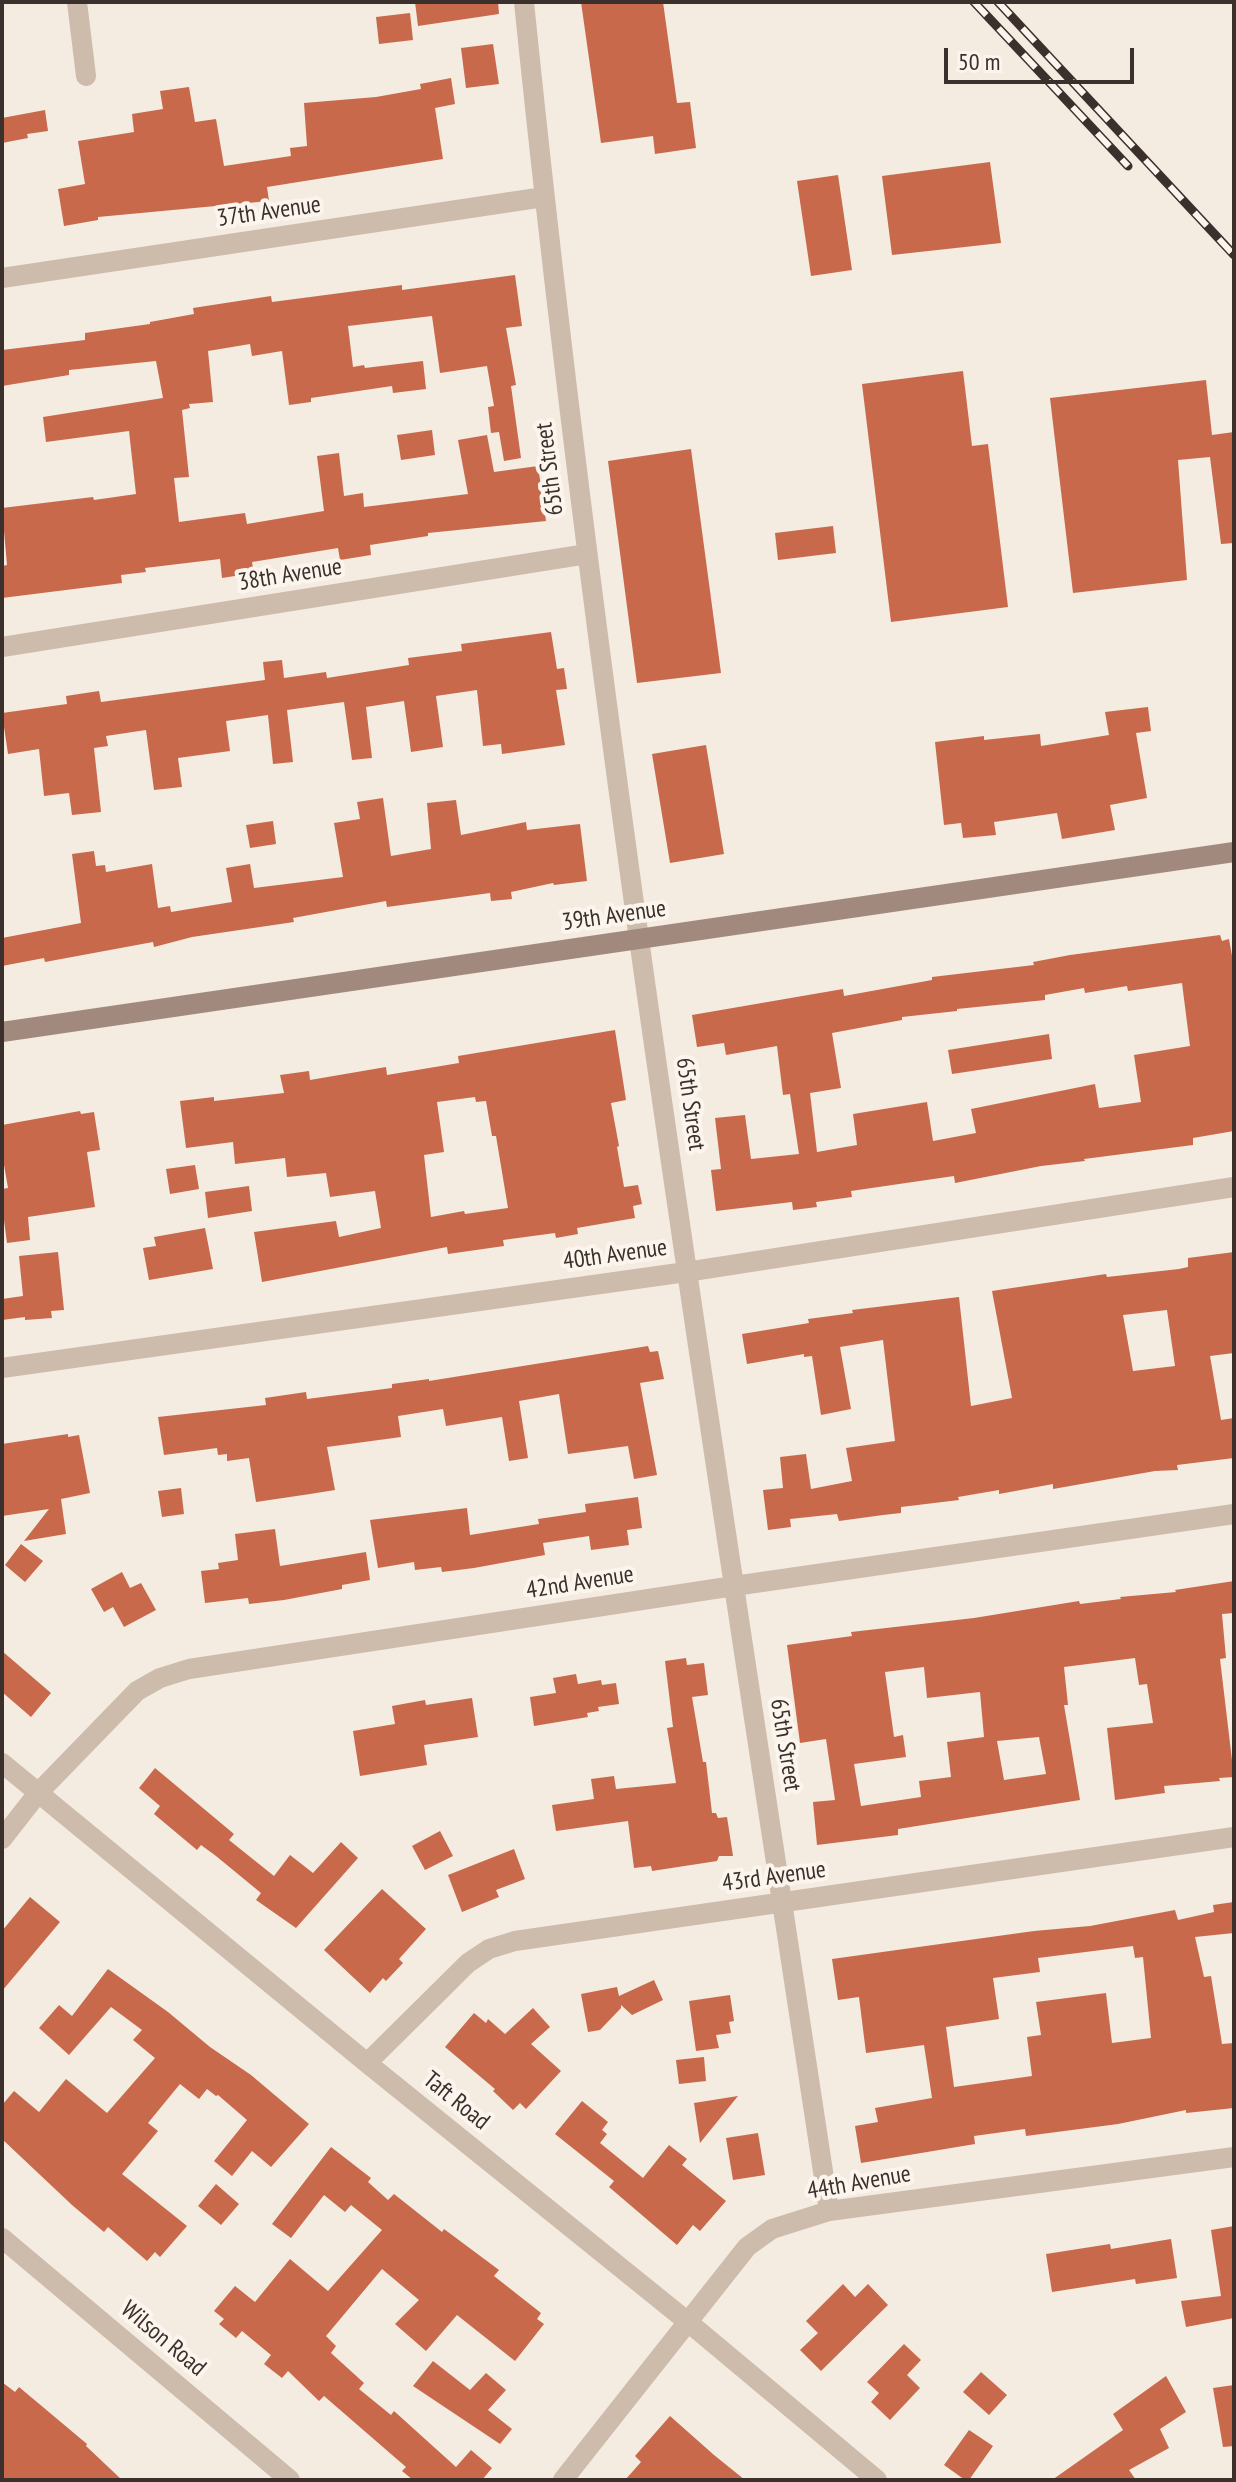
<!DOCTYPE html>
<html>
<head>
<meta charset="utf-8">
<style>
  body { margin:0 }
  #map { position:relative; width:1236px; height:2482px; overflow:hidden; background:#f4ebe1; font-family:"PT Sans Narrow",sans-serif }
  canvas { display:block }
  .frame { position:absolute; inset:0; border:4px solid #3b302b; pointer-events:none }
  .scale { position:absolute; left:944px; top:48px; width:190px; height:36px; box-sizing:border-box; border:4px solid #3b302b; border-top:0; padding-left:10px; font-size:24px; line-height:28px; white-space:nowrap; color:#3b302b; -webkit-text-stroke:6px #fbf5ee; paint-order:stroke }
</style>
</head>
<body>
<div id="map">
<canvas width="1236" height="2482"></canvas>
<div class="frame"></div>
<div class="scale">50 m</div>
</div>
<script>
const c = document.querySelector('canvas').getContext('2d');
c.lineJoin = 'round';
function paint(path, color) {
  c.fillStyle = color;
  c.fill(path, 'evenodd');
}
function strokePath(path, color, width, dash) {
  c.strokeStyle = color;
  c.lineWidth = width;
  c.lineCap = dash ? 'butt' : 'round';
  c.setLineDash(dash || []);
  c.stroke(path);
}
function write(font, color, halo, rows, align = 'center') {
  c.font = font + ' "PT Sans Narrow",sans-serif';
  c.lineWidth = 8;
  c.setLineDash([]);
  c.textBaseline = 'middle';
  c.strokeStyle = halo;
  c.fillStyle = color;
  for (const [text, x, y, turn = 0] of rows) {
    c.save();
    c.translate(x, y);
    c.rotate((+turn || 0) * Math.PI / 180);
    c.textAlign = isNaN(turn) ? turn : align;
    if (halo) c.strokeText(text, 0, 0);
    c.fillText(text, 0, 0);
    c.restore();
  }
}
const building = new Path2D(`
  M415 2H498L499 14 418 26Z
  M581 2H663L677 103 690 102 696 148 655 154 653 136 601 143Z
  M410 13 413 40 379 44 376 17Z
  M493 44 499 84 466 88 461 48Z
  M451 78 455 104 435 108 443 159 267 187 269 201 98 217V220L64 226 58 189 85 184 78 141 134 132 132 114 163 109 160 91 189 87 195 122 216 119 224 166 291 156 290 148 307 146 304 103 376 97 421 89 420 84Z
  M45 110 48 131 27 134 28 138 2 143V118Z
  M990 162 1001 243 892 255 882 176Z
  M838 175 852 270 811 276 797 181Z
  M515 275 522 326 506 328 516 385 511 386 521 458 504 461 499 432 491 433 488 407 494 406 487 366 440 373 432 316 348 326 353 367 364 365 365 368 423 361 426 389 393 393 392 386 311 398V402L289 405 282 351 252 356 250 344 208 351 213 402 189 404 190 408 182 410 189 477 174 478 179 522 245 513 247 524 324 511 317 456 339 453 344 496 363 493 364 507 468 494 458 440 487 435 494 472 538 466 546 521 428 533V536L370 545 371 555 340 560 338 548 252 562 254 573 222 578 220 559 145 568 146 572 121 575 122 583 2 598V566L7 565 2 508 93 497 94 500 136 494 129 431 46 442 43 417 163 398 156 361 69 370V375L2 386V350L85 340V333L150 324V322L194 314 193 308 271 296 272 302 402 285V290Z
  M963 371 972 446 988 444 1008 607 891 622 862 384Z
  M1206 380 1212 435 1234 432V543L1221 544 1210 457 1178 460 1187 580 1073 593 1050 398Z
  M432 430 435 455 401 460 397 435Z
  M691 449 721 673 637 683 608 461Z
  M833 526 836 553 778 560 775 533Z
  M551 632 557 669 564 668 567 689 556 690 565 745 502 754 501 744 483 746 477 690 436 696 443 747 411 752 404 701 366 707 372 758 352 760 344 702 287 710 293 762 273 764 268 715 226 721 230 751 178 758 182 787 154 790 146 730 106 736 108 746 94 748 101 812 72 815 69 793 44 796 39 749 8 754 2 713 67 704 66 696 99 691 101 702 265 680 263 662 282 660 284 678 326 672 327 678 409 665 408 658 462 651 461 644Z
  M1148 707 1151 731 1136 733 1147 798 1110 805 1115 830 1062 839 1057 813 994 822 996 835 963 838 961 823 944 825 935 742 984 736V740L1040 734 1041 746 1109 735 1105 712Z
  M706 745 724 854 670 863 652 754Z
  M383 798 391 856 431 849 427 803 456 800 461 835 526 822 527 830 580 824 587 881 554 885 553 883 511 892 512 899 491 901 490 893 387 907 386 901 293 918 294 922 192 937 154 947 153 942 45 962 44 958 2 966V938L81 923 72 854 94 851 96 866 105 865 106 872 152 864 158 908 170 906 171 912 232 902 226 868 250 864 254 888 343 877 334 823 360 819 357 802Z
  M273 821 276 844 250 848 246 825Z
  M1220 935 1222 941 1229 939 1234 967V1131L1193 1138V1145L1084 1159 1085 1161 1041 1166 955 1183 954 1176 851 1191 852 1197 816 1202 817 1207 793 1210 792 1202 716 1211 711 1170 721 1169 715 1118 745 1115 751 1159 799 1154 790 1094 783 1095 777 1046 726 1055 724 1043 697 1047 692 1015 843 989 844 996 932 980V977L1034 965 1033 962 1070 955ZM1182 983 1190 1046 1134 1055 1141 1102 1099 1108 1095 1084 971 1109 976 1133 933 1141 927 1102 853 1114 857 1145 817 1152 810 1093 841 1088 832 1033 902 1020V1017L957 1011V1009L1045 1000V995L1084 988 1085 993 1127 986 1128 991Z
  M615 1030 626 1100 611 1103 619 1146 617 1147 624 1187 638 1185 642 1204 633 1206 635 1218 577 1228 578 1234 556 1238 555 1233 503 1240 504 1246 448 1254 447 1247 262 1282 254 1232 336 1221 339 1237 381 1228 375 1191 330 1197 326 1173 287 1177 285 1158 235 1164 233 1142 186 1148 180 1101 214 1097V1101L284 1093 280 1075 309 1071 310 1080 386 1067 387 1075 459 1063 458 1056ZM475 1097 476 1102 486 1101 492 1136H496L508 1208 465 1214 464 1211 431 1217 424 1155 444 1152 437 1102Z
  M1049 1034 1052 1059 952 1074 948 1050Z
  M80 1111 81 1114 94 1112 100 1150 87 1152 95 1207 28 1217 30 1240 7 1243 2 1205V1189L8 1188 2 1153V1125Z
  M195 1165 199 1189 170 1194 166 1169Z
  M249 1186 252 1211 208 1218 205 1192Z
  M205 1228 213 1269 149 1280 143 1248 156 1246 154 1237Z
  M58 1252 64 1310 51 1311 52 1318 25 1320V1317L2 1320V1299L23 1296 19 1256Z
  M1234 1252V1353L1210 1356 1221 1420 1234 1418V1458L1177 1465 1178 1470 1155 1471 1053 1489V1484L999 1494V1490L958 1497 959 1500 901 1507V1513L883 1515 839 1521 837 1514 790 1519 791 1527 768 1530 763 1490 783 1488 780 1457 806 1454 811 1489 852 1481 846 1448 895 1441 883 1340 840 1347 851 1409 821 1415 812 1356 804 1357V1354L747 1364 742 1334 809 1323 808 1319 853 1313 852 1310 959 1297 971 1406 1012 1398 992 1291 1106 1274 1107 1277 1179 1269 1188 1267V1258ZM1167 1310 1175 1366 1133 1371 1123 1315Z
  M648 1346 650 1352 658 1351 664 1379 640 1383 657 1475 634 1479 628 1446 568 1454 559 1394 519 1401 528 1458 509 1461 502 1417 446 1426 443 1409 398 1416 401 1437 327 1447 335 1490 310 1494 256 1502 249 1458 227 1461V1454L218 1455 217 1448 164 1455 158 1417 266 1405 265 1398 306 1392 307 1399 392 1388V1384L429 1379V1381Z
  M68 1434V1437L79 1435 90 1493 61 1499 66 1534 24 1541 49 1509 2 1516V1444Z
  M181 1488 184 1514 162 1517 158 1491Z
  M638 1497 642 1528 627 1530 629 1545 591 1550 589 1536 543 1543 545 1555 474 1568 442 1572 441 1567 415 1570 414 1562 378 1568 370 1520 467 1508 470 1535 539 1524 538 1519 586 1512 585 1504Z
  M275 1529 280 1566 366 1552 370 1580 342 1585V1589L284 1600 249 1604 248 1598 205 1603 201 1571 219 1569 218 1563 238 1560 235 1534Z
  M21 1544 43 1561 25 1582 5 1565Z
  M122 1572 130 1588 141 1583 156 1610 124 1627 113 1607 104 1612 91 1589Z
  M1234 1581V1613L1222 1614 1226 1658 1220 1659 1234 1777 1219 1778 1220 1781 1164 1786 1165 1793 1115 1800 1107 1728 1153 1723 1147 1684 1139 1685 1135 1658 1064 1667 1068 1705H1064L1080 1800 898 1829V1835L817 1845 813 1802 835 1800 826 1739 800 1743 787 1645 852 1636 851 1632 974 1618 1079 1601 1080 1604 1121 1599 1120 1597 1176 1592 1175 1590ZM924 1667 927 1698 980 1692 984 1737 947 1742 951 1777 919 1781 921 1797 861 1806 854 1764 906 1757 903 1735 894 1737 885 1672ZM1039 1737 1046 1774 1004 1780 997 1741Z
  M2 1651 51 1693 31 1717 2 1692Z
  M686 1658 687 1665 704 1663 708 1695 692 1697 703 1762H706L712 1813H716L718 1818 727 1817 733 1856H719L717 1861 652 1871 651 1866 634 1868 628 1821 556 1831 552 1805 594 1799 591 1779 614 1776 616 1789 676 1783 667 1728 673 1727 665 1661Z
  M576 1674 578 1684 601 1680 602 1685 616 1683 619 1704 598 1707 599 1711 587 1713 588 1717 534 1726 530 1697 556 1693 553 1678Z
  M472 1698 478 1737 424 1745 427 1765 360 1776 353 1731 395 1724 392 1706 425 1700 426 1705Z
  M155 1768 234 1834 229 1840 274 1876 290 1855 313 1873 341 1842 358 1858 296 1928 256 1900 261 1893 216 1856 201 1845 197 1850 154 1814 160 1806 139 1788Z
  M440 1831 453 1856 425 1870 412 1846Z
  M514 1849 525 1879 496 1890 499 1897 462 1912 448 1875Z
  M382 1889 426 1929 399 1959 403 1963 386 1981 383 1978 370 1993 324 1950Z
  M30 1897 60 1922 2 1991V1931Z
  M1234 1902V1933L1195 1937 1204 1977 1211 1976 1222 2044 1234 2043V2108L1186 2113V2110L1118 2124 1026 2136 1025 2129 974 2136 975 2144 861 2163 855 2126 878 2122 875 2108 932 2098 924 2045 866 2053 859 1997 838 2000 832 1959 1034 1931 1090 1926 1175 1910 1178 1920 1214 1912 1213 1905ZM1133 1946 1135 1958 1143 1957 1151 2038 1112 2043 1106 1993 1036 2002 1041 2035 1027 2037 1032 2076 954 2087 946 2027 999 2019 993 1978 1040 1972 1038 1958Z
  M108 1969 168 2012 210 2047 251 2075 309 2124 271 2167 252 2151 232 2176 214 2161 247 2120 218 2095 216 2096 207 2089 199 2099 180 2084 148 2123 158 2131 122 2174 187 2226 160 2257 155 2252 147 2261 108 2227 104 2232 72 2205 2 2139V2105L14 2091 39 2112 66 2079 107 2113 155 2058 133 2040 142 2030 111 2007 69 2055 39 2028 59 2005 72 2016Z
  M654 1980 663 2000 632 2015 621 2005V2008L600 2030 588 2032 581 1994 617 1987 619 1996Z
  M730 1995 734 2021 729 2022 731 2033 716 2035 719 2048 696 2051 689 2001Z
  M533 2008 550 2027 531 2044 561 2071 526 2109 520 2103 513 2110 493 2091 495 2089 445 2047 474 2013 486 2023 488 2019 505 2034Z
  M704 2057 706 2081 679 2084 676 2060Z
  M738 2096 700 2143 694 2103Z
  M582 2101 608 2122 602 2130 607 2134 600 2143 643 2178 669 2145 687 2159 682 2165 726 2201 700 2231 693 2225 677 2245 609 2187 614 2181 555 2134Z
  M758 2133 765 2175 733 2180 726 2138Z
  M331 2147 371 2178 368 2182 388 2200 394 2194 442 2232 444 2229 499 2270 494 2276 541 2313 537 2319 544 2324 515 2361 457 2315 426 2351 395 2324 419 2300 382 2269 326 2336 336 2346 331 2353 364 2383 359 2389 391 2415 394 2411 456 2467 471 2450 492 2468 482 2480H413L402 2471 406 2467 324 2396 319 2401 288 2371 282 2378 264 2364 271 2355 242 2331 236 2338 219 2324 224 2319 214 2311 235 2286 255 2302 290 2259 328 2291 382 2230 351 2205 345 2212 324 2195 291 2238 272 2224Z
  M216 2184 239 2204 221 2225 198 2206Z
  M1234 2226V2318L1186 2327 1181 2301 1221 2296 1211 2230Z
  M1171 2239 1177 2278 1136 2284 1135 2279 1052 2292 1046 2254 1110 2244 1111 2249Z
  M843 2284 855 2297 868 2284 888 2305 821 2371 800 2350 818 2333 806 2321Z
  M904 2344 921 2360 907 2375 920 2388 890 2420 871 2402 879 2393 867 2382Z
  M433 2361 470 2390 486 2373 506 2390 488 2410 512 2429 500 2444 413 2386Z
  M981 2372 1007 2395 989 2415 963 2392Z
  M1166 2376 1186 2412 1160 2429 1169 2448 1129 2470 1136 2480H1052L1123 2430 1113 2414Z
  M2 2382 15 2392 19 2387 87 2444 86 2446 122 2480H2Z
  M1234 2385V2446L1223 2447 1213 2388Z
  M670 2416 714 2455 745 2480H625L641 2462 635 2456Z
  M969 2430 993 2446 969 2480H965L944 2465Z`);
const street = new Path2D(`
  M77 2 86 76
  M524 2C599 741 718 1476 829 2211
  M2 278 544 197
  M2 647 587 554
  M2 1368 686 1272 1234 1187
  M2 1763 367 2063 688 2322 877 2480
  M2 1839 38 1793 137 1691 160 1678 189 1669 734 1586 1234 1514
  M367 2063 468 1963 489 1949 515 1941 1234 1837
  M2 2238 290 2480
  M563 2480 747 2247 772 2229 829 2211 1234 2157`);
const secondary = new Path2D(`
  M2 1032 1234 852`);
const rail = new Path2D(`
  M974 2 1128 166
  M998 2 1234 255`);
const streetNames = [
  ["37th Avenue",269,212,-8],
  ["65th Street",550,469,-97],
  ["38th Avenue",290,575,-9],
  ["39th Avenue",614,916,-8],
  ["65th Street",690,1104,82],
  ["40th Avenue",615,1255,-8],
  ["42nd Avenue",580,1583,-9],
  ["65th Street",785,1745,81],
  ["43rd Avenue",774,1877,-8],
  ["Taft Road",456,2101,39],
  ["44th Avenue",859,2183,-10],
  ["Wilson Road",163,2339,40]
];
paint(building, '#c8694b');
strokePath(street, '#cdbbac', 20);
strokePath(secondary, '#a18a7d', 20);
strokePath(rail, '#3b302b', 9);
strokePath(rail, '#fbf5ee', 6, [18]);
write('24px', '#3b302b', '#fbf5ee', streetNames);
</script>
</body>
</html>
